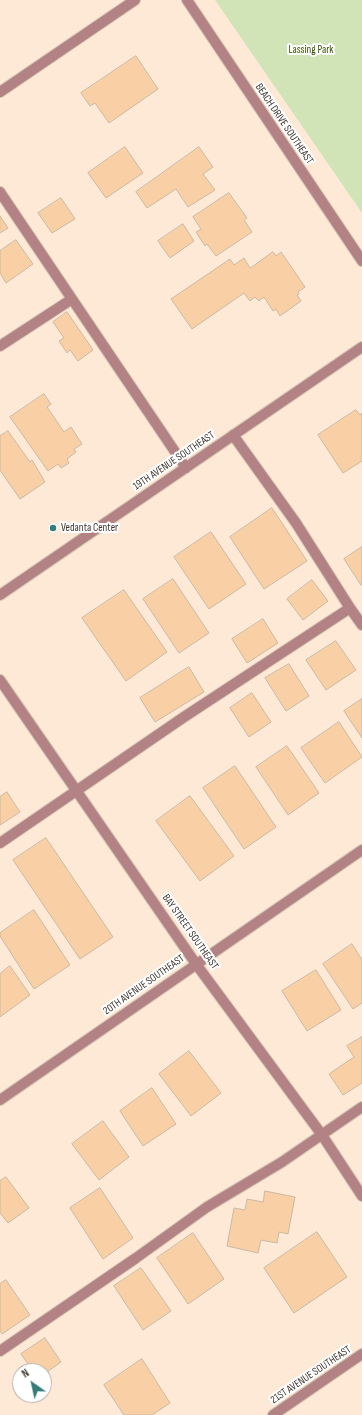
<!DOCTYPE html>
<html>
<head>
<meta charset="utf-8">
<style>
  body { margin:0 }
  #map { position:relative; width:362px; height:1415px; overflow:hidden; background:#fde9d6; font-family:"Sofia Sans Condensed",sans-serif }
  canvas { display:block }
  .north { position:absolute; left:12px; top:1363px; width:40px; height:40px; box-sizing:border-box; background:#fff; border:1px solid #b1aeab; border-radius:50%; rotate:326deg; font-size:11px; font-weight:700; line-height:16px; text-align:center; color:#3d352d }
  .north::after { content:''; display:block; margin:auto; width:14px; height:18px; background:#347d79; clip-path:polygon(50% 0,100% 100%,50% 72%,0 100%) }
</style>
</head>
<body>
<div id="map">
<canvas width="362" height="1415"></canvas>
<div class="north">N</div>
</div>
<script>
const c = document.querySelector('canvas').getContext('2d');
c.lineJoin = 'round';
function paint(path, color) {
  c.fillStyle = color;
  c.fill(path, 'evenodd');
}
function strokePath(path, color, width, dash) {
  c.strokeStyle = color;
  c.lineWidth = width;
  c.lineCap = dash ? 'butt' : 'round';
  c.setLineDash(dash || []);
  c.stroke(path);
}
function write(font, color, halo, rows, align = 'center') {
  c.font = font + ' "Sofia Sans Condensed",sans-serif';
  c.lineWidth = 4;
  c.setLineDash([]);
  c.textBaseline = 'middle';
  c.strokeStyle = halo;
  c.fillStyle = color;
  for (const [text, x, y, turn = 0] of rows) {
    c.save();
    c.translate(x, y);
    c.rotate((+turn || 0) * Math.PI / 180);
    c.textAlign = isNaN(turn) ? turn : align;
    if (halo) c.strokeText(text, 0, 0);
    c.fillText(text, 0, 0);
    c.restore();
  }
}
const green = new Path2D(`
  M215 0H362V213Z`);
const building = new Path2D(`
  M136 56 158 89 109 123 95 103 90 106 81 93Z
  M125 147 143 173 106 198 88 173Z
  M199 147 213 167 203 174 215 190 188 207 176 189 147 208 136 192Z
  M229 193 247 218 244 220 252 232 216 256 207 244 205 246 196 232 201 229 193 217Z
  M61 198 75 219 52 233 38 213Z
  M0 216 8 228 0 233Z
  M183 224 194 241 170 258 158 241Z
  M16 240 33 264 6 283 0 273V251Z
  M273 252 276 256 281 252 305 287 298 292 299 294 297 295 301 301 280 316 276 309 273 311 264 297 259 301 255 297 250 301 244 293 192 329 171 299 230 259 234 265 244 258 250 268Z
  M67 312 93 350 78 361 70 350 67 353 59 341 64 338 53 322Z
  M44 394 51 404 47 407 64 432 71 427 82 444 74 449 76 452 67 459 69 463 61 468 58 464 48 471 10 417Z
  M356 410 360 415 362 413V461L343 473 318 435Z
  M8 431 30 462 32 460 45 482 20 499 0 470V436Z
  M272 508 307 561 264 589 230 537Z
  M211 532 246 584 209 609 174 557Z
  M362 547V585H361L344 559Z
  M173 579 209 633 179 653 143 599Z
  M312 580 328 601 303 620 287 599Z
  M124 590 167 652 126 681 82 618Z
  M263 619 278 643 247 663 232 639Z
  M336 641 356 670 326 690 306 660Z
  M289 664 309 696 286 711 265 678Z
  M189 667 204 692 155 722 140 698Z
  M252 693 271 722 249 737 230 708Z
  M362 699V738L344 711Z
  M339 722 362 757 325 783 301 748Z
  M287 746 319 793 288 815 256 767Z
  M235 766 276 827 244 849 203 788Z
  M7 792 20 812 0 825V797Z
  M190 796 234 856 200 881 156 821Z
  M46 838 113 937 80 959 13 860Z
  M34 910 70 965 34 989 0 936V933Z
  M352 944 362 960V1003L353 1009 323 964Z
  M10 966 30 995 0 1017V974Z
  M316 970 341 1010 307 1031 282 991Z
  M362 1037V1083L343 1095 329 1074 354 1057 347 1046Z
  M189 1051 221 1093 191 1116 159 1074Z
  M152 1088 176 1124 143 1146 120 1111Z
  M103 1121 129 1157 99 1180 72 1144Z
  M6 1177 29 1208 8 1223 0 1213V1181Z
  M100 1188 133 1238 103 1259 70 1208Z
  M265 1191 295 1197 288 1234 279 1232 277 1243 261 1240 258 1253 227 1246 234 1208 245 1210 247 1199 263 1202Z
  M317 1232 347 1277 294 1313 264 1268Z
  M193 1233 224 1279 188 1304 157 1258Z
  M141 1268 171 1311 143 1330 114 1286Z
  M6 1280 30 1315 2 1334 0 1331V1284Z
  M45 1338 61 1362 44 1374V1371H33L21 1354Z
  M142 1359 170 1403 152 1415H124L104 1385Z`);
const minor = new Path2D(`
  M187 0 362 261
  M0 92 135 0
  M0 192 72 299 0 346
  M72 299 186 468
  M0 595 362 347
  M350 608 362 625
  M0 680 196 964 322 1135 362 1196
  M0 843 184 717 350 608 296 523 233 435
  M0 1100 362 850
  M0 1351 136 1258 207 1207 282 1162 362 1107
  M273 1415 362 1354`);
const markers = [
  [53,528,4,"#347d79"]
];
const parkNames = [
  ["Lassing Park",311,50]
];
const streetNames = [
  ["BEACH DRIVE SOUTHEAST",284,124,56],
  ["19TH AVENUE SOUTHEAST",174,461,-34],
  ["BAY STREET SOUTHEAST",190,932,55],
  ["20TH AVENUE SOUTHEAST",144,985,-35],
  ["21ST AVENUE SOUTHEAST",311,1375,-34]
];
const poiNames = [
  ["Vedanta Center",61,528]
];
paint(green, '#d1e4b8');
paint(building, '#f9d0a5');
strokePath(building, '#cab8a4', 1);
strokePath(minor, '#d7c5b4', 12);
strokePath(minor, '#b28285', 10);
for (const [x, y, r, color] of markers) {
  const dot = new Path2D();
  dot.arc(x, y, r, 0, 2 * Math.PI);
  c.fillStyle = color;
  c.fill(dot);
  strokePath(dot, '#fff', 1.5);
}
write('11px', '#3a5202', '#fff', parkNames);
write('11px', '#3d352d', '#fff', streetNames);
write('11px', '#3d352d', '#fff', poiNames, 'left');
</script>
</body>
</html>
